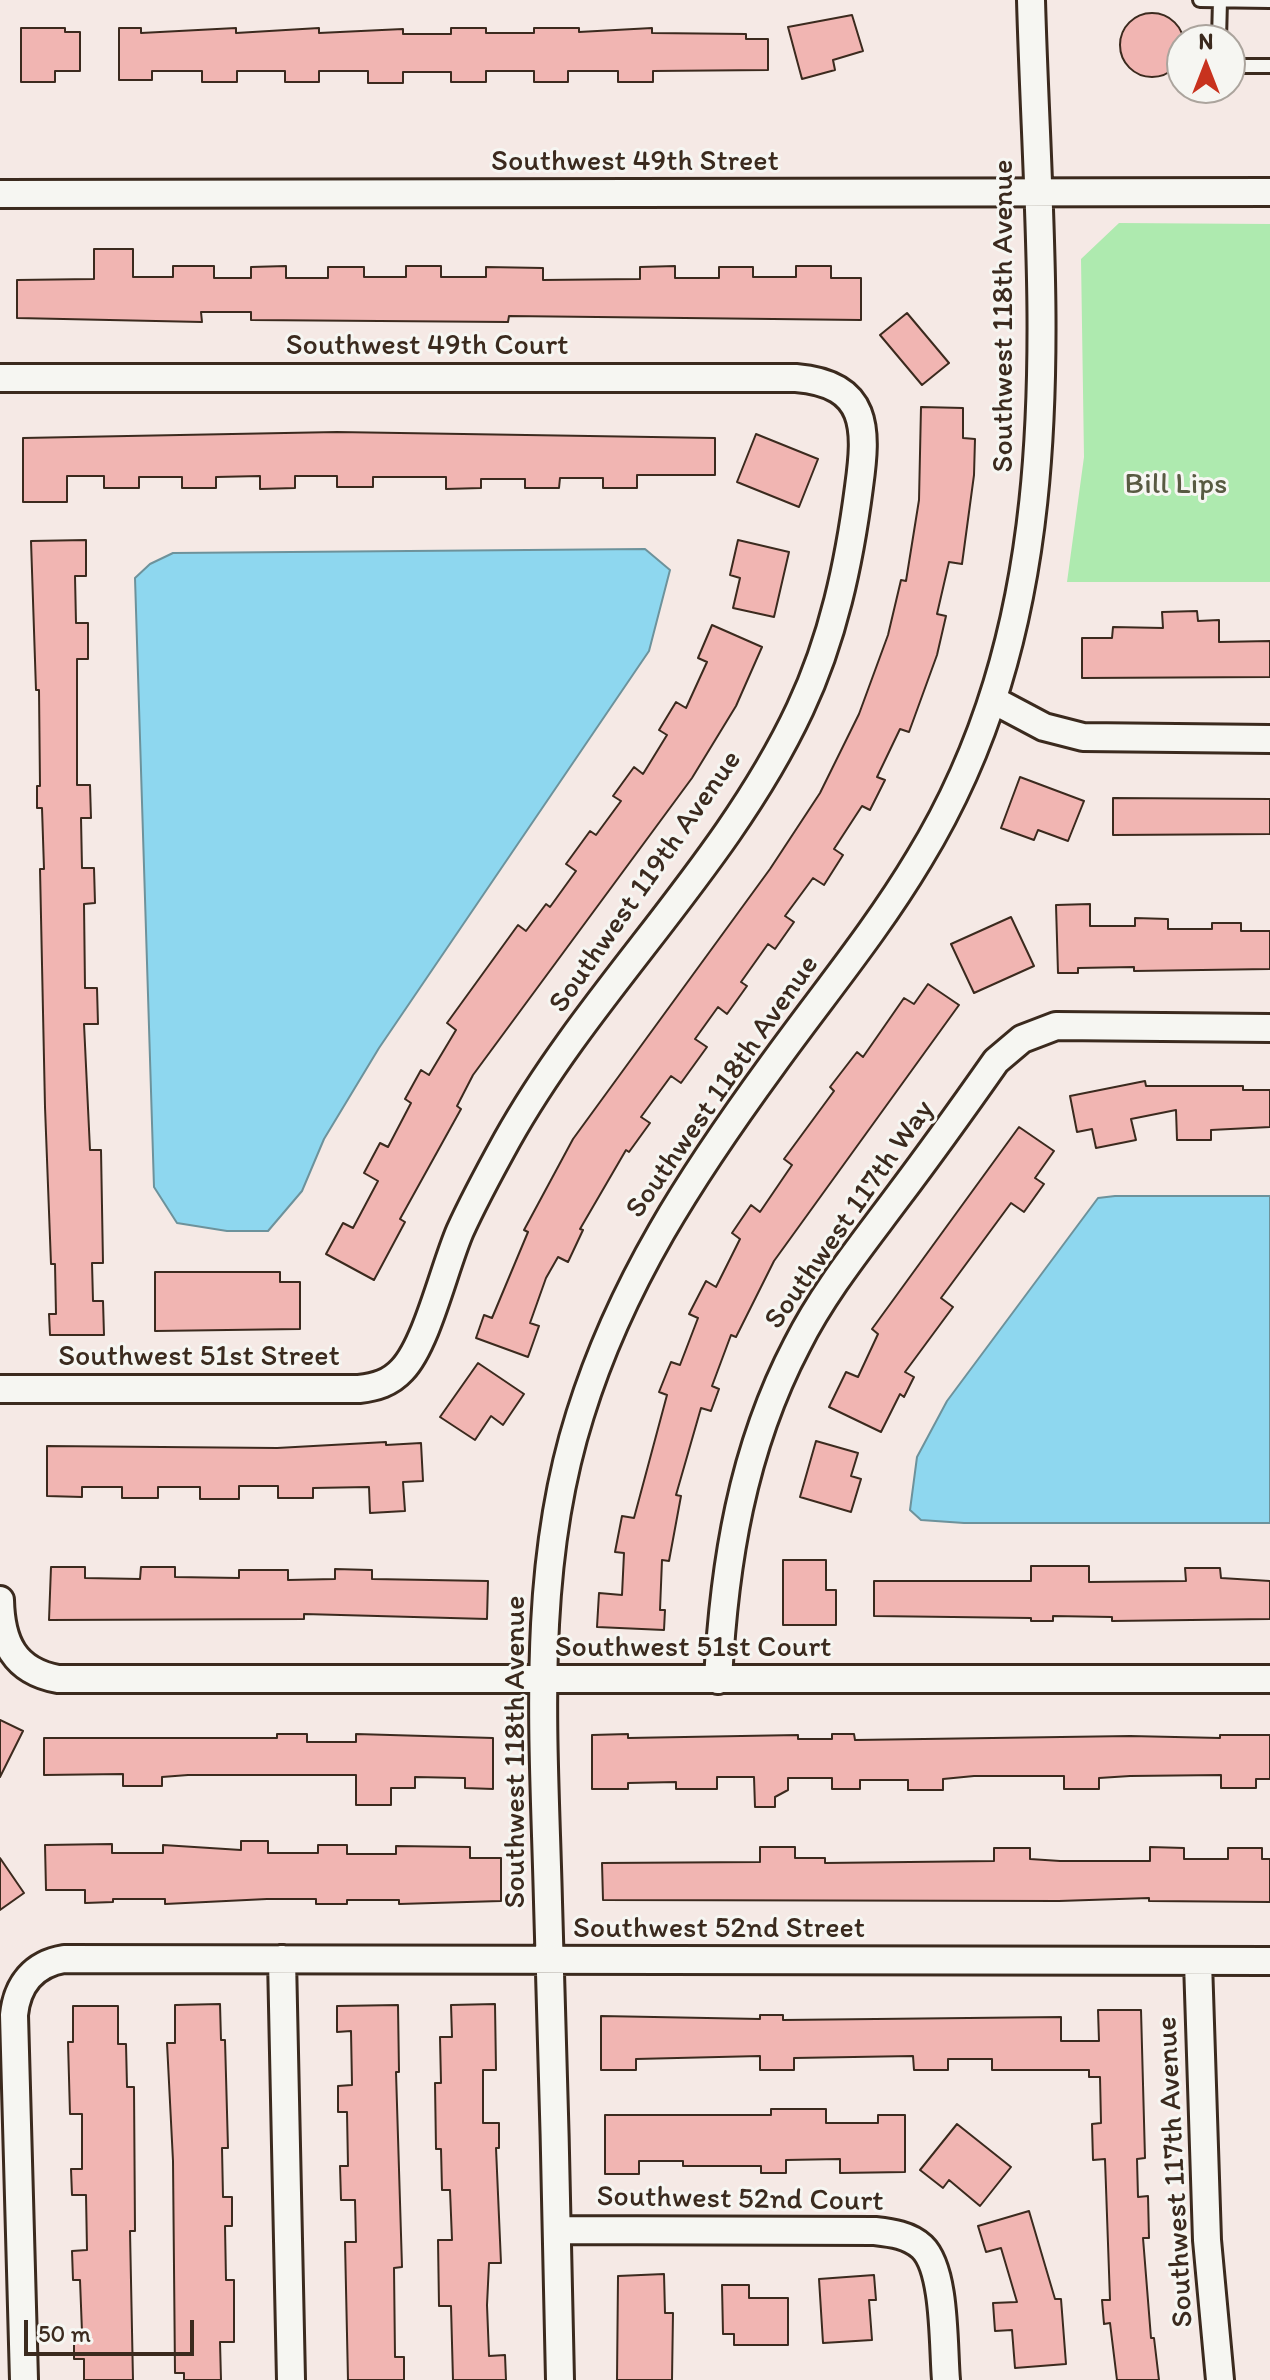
<!DOCTYPE html>
<html>
<head>
<meta charset="utf-8">
<style>
  body { margin:0 }
  #map { position:relative; width:1270px; height:2380px; overflow:hidden; background:#f5e9e5; font-family:Itim,sans-serif }
  canvas { display:block }
  .north { position:absolute; left:1166px; top:24px; width:80px; height:80px; box-sizing:border-box; background:#f6f6f2; border:2px solid #aba49d; border-radius:50%; rotate:0deg; font-size:22px; font-weight:700; line-height:32px; text-align:center; color:#3b2a1e }
  .north::after { content:''; display:block; margin:auto; width:28px; height:36px; background:#c8321e; clip-path:polygon(50% 0,100% 100%,50% 72%,0 100%) }
  .scale { position:absolute; left:24px; top:2320px; width:170px; height:36px; box-sizing:border-box; border:4px solid #3b2a1e; border-top:0; padding-left:10px; font-size:24px; line-height:28px; white-space:nowrap; color:#3b2a1e; -webkit-text-stroke:6px #f6f6f2; paint-order:stroke }
</style>
</head>
<body>
<div id="map">
<canvas width="1270" height="2380"></canvas>
<div class="north">N</div>
<div class="scale">50 m</div>
</div>
<script>
const c = document.querySelector('canvas').getContext('2d');
c.lineJoin = 'round';
function paint(path, color) {
  c.fillStyle = color;
  c.fill(path, 'evenodd');
}
function strokePath(path, color, width, dash) {
  c.strokeStyle = color;
  c.lineWidth = width;
  c.lineCap = dash ? 'butt' : 'round';
  c.setLineDash(dash || []);
  c.stroke(path);
}
function write(font, color, halo, rows, align = 'center') {
  c.font = font + ' Itim,sans-serif';
  c.lineWidth = 6;
  c.setLineDash([]);
  c.textBaseline = 'middle';
  c.strokeStyle = halo;
  c.fillStyle = color;
  for (const [text, x, y, turn = 0] of rows) {
    c.save();
    c.translate(x, y);
    c.rotate((+turn || 0) * Math.PI / 180);
    c.textAlign = isNaN(turn) ? turn : align;
    if (halo) c.strokeText(text, 0, 0);
    c.fillText(text, 0, 0);
    c.restore();
  }
}
const green = new Path2D(`
  M1119 223 1270 224V582H1067L1084 457 1081 259Z`);
const water = new Path2D(`
  M645 549 670 570 649 651 379 1048 324 1139 302 1191 268 1231H227L177 1223 154 1187 135 578 150 564 173 553Z
  M1115 1196H1270V1523H964L921 1520 910 1510 917 1457 947 1401 1098 1198Z`);
const building = new Path2D(`
  M1120 45a32 32 0 1 1 64 0a32 32 0 1 1-64 0Z
  M852 15 863 51 833 60 835 70 802 79 788 27Z
  M21 28H65V32H80V71H55V82H21Z
  M119 28H141V33L236 28V33L319 28V33L403 29V34H451V28H486V33H534V28H579V32L652 28V33L746 34V39H768V70L653 71V82H618V71H568V82H534V71H486V82H451V72H403V83H368V71H319V82H285V71H237V82H202V71H152V80H119Z
  M94 249H133V277H173V266H214V278H251V267L286 266V278H328V267H364V277H406V266H441V277H486V267L543 268V280L640 279V267L675 266V278H719V267H753V277H796V266H831V278H861V320L509 316 508 322 251 320V312H201L202 322 17 318V280L94 279Z
  M907 313 949 363 922 385 880 335Z
  M921 407 963 408V438L975 439 974 475 962 564 949 562 937 614 946 616 937 655 909 732 900 729 877 777 885 780 870 810 862 806 834 849 843 855 824 885 813 878 785 916 794 922 775 949 768 944 741 982 747 986 727 1014 718 1007 695 1039 707 1047 681 1083 671 1076 641 1117 650 1123 629 1152 626 1150 580 1229 583 1230 568 1262 558 1257 546 1278 530 1323 539 1326 528 1357 476 1338 484 1315 492 1318 528 1232 524 1230 573 1139 770 869 820 793 859 714 888 635 901 580 906 581 919 500Z
  M337 432 715 438V475H637V488H603V478H560L559 488H525V479H481V488L446 489V477H373V487H337V476H295V488L260 489V476L216 477V488H182V477H139V488H104V476H67V502H23V438Z
  M756 434 818 459 799 507 737 482Z
  M86 540V576H75L76 623H88V659H77V785H90L91 818H81L82 868H94L95 903 84 904 85 988H97L98 1024H84L90 1150H101L103 1263H92L93 1301H103L104 1335H50L49 1314H56L55 1264H51L45 1107 40 869H44L42 808H37V786H40L39 690H36L31 541Z
  M738 540 789 552 774 617 733 608 740 578 730 575Z
  M1197 611 1198 621 1219 620V642L1270 641V677L1082 678V638H1112L1113 627 1163 628 1162 612Z
  M712 625 762 647 736 706 692 778 473 1075 457 1106 461 1109 400 1219 405 1222 374 1280 326 1254 343 1223 353 1228 378 1181 364 1173 380 1143 388 1147 411 1103 405 1099 421 1070 429 1075 456 1030 447 1023 518 925 526 931 546 904 550 907 576 871 566 864 590 831 596 835 621 801 613 796 634 767 643 774 667 735 659 730 676 702 686 708 707 662 698 658Z
  M1020 777 1084 801 1068 841 1038 830 1034 840 1001 828Z
  M1113 798 1270 799V834L1113 835Z
  M1090 904V926H1135V918L1168 919V929H1212V923H1241V931H1270V969L1134 971V967L1078 968V973H1058L1056 905Z
  M1011 917 1034 966 974 993 951 944Z
  M928 984 959 1005 774 1261 736 1337 731 1335 712 1386 719 1389 711 1411 701 1408 676 1495 681 1496 669 1561 662 1560 660 1610H665L664 1630 597 1627 599 1593 622 1595 624 1553 615 1552 622 1516 634 1518 667 1395 659 1392 671 1362 680 1365 698 1318 689 1314 706 1281 716 1287 740 1239 732 1233 751 1205 760 1212 792 1165 784 1159 834 1091 830 1087 857 1052 863 1057 904 998 914 1004Z
  M1145 1081 1146 1086H1243V1090H1270V1127L1211 1130V1140H1177L1176 1110 1131 1119 1136 1140 1096 1148 1092 1129 1077 1132 1070 1096Z
  M1019 1127 1054 1151 1035 1178 1044 1184 1024 1212 1011 1203 941 1298 953 1307 905 1372 914 1377 904 1397 900 1394 881 1432 829 1407 846 1372 858 1377 878 1334 872 1329Z
  M155 1272H280V1282H300V1329L155 1331Z
  M478 1363 524 1394 503 1425 491 1416 475 1440 440 1417Z
  M816 1441 858 1453 851 1476 861 1479 851 1512 800 1497Z
  M386 1442V1445L421 1443 423 1481 403 1482 405 1511 370 1513 369 1487 313 1488V1498H278V1486H239V1499H200V1487H158V1498H122V1487H82V1497L47 1496V1446L277 1448Z
  M783 1560H826V1590H836V1625H783Z
  M1031 1566H1089V1582L1186 1581 1185 1568H1220L1221 1578 1270 1581V1619L1112 1621V1617L1053 1616V1621H1031V1618L874 1616V1581H1031Z
  M51 1567H85V1578L140 1579 141 1567H175V1577L239 1578V1570H288V1580L335 1579V1569L372 1570V1579L488 1581 487 1619 304 1614V1619L49 1620Z
  M0 1720 23 1731 0 1777Z
  M277 1734H307V1742H356V1734L493 1738V1789L465 1788V1778L415 1777V1788H391V1805H356V1775H188L162 1777V1786H123V1774L44 1775V1738H277Z
  M628 1734V1738L798 1735V1739H832V1734H854L855 1740 1130 1736 1220 1738V1735H1270V1779H1256V1788H1221V1775L1130 1776 1099 1778V1789H1064V1776H974L943 1779V1790H908V1780H860V1789H832V1778H788V1790L775 1797V1807H755L754 1777H717V1789H676V1782L628 1783V1789H592V1735Z
  M241 1841H268V1853H318V1845H347V1854H396V1846L470 1847V1858H501V1901L399 1904V1900H347V1904H316V1899H267L165 1904V1899H113V1902L85 1903V1890H46L45 1845 112 1844V1853H163V1845L241 1850Z
  M760 1847H795V1858H825V1863L994 1861V1848H1030V1859L1060 1861H1150V1847L1184 1848V1859H1228V1848H1262V1859H1270V1902L1149 1901V1898L1059 1901 603 1900 602 1863 760 1862Z
  M0 1858 24 1893 0 1910Z
  M220 2004 221 2040H225L228 2148H222L223 2197H232V2226H225L226 2280H234V2342H220L221 2380H184V2373H175L173 2161 167 2043H175V2005Z
  M495 2004 496 2070H483V2123H499V2148H496L501 2263H489L487 2305 489 2356 505 2355 506 2380H453L451 2306H439L438 2240H452L450 2190H442L441 2149H436L435 2083H441L440 2037H452L451 2005Z
  M398 2005 399 2072H396L402 2267 394 2268 395 2357H404V2380H348L345 2242H356L355 2200H341L340 2166H348L347 2112H338V2086L352 2085 351 2031 337 2032V2006Z
  M73 2006H118V2044H126L127 2087H134L135 2231H130L133 2380H84V2359H74V2332H82L80 2280H73L72 2251 87 2250 86 2195H72L71 2169H82V2114H70L68 2042H73Z
  M1098 2010H1141L1145 2158 1137 2159 1138 2197 1148 2196 1149 2238H1143L1151 2338H1154L1159 2380H1117L1110 2323 1104 2324 1102 2300H1110L1105 2159 1093 2160 1092 2124 1101 2123 1100 2077H1089V2070H992V2059H948V2070H914L913 2056 794 2058V2070H760V2056L636 2059V2070H601V2016L760 2019V2015H783V2020L1061 2017V2041H1099Z
  M771 2109H826V2123H878V2115H905V2172L840 2173V2159L786 2160V2173H761V2166H683V2161H639V2174H605V2115H771Z
  M957 2124 1011 2167 980 2206 949 2180 943 2188 920 2170Z
  M1029 2211 1055 2299H1061L1066 2364 1015 2368 1012 2330 995 2331 993 2303 1017 2302 1001 2248 986 2252 978 2226Z
  M664 2274 665 2313H673L672 2380H617L618 2276Z
  M874 2275 876 2300H869L872 2340 823 2343 819 2279Z
  M722 2285H749V2298H788V2345H734V2334H723Z`);
const service = new Path2D(`
  M1200 0 1270 1
  M1219 40 1220 0
  M1230 66H1270`);
const minor = new Path2D(`
  M0 194 1270 192
  M0 378H796C869 384 867 429 859 487 849 564 833 639 800 709 726 867 592 988 507 1140 491 1169 474 1200 460 1231 444 1268 427 1344 402 1370 390 1383 376 1387 359 1389H0
  M995 701 1044 727 1083 737 1270 739
  M0 1600C1 1642 14 1671 58 1679H1270
  M718 1680C724 1564 742 1450 797 1345 823 1293 861 1246 896 1199 930 1154 963 1108 996 1061L1022 1039 1056 1026 1270 1028
  M282 1959 291 2380
  M1198 1962 1207 2240 1220 2380
  M557 2230 875 2231C892 2233 909 2235 922 2247 946 2270 943 2347 946 2380
  M24 2380 14 2015C17 1984 34 1964 64 1959L1270 1961
  M560 2380C557 2221 553 2061 548 1902 544 1739 530 1573 580 1415 621 1283 692 1175 773 1064 822 996 876 931 919 859 1080 595 1039 294 1031 0`);
const streetNames = [
  ["Southwest 49th Street",635,162],
  ["Southwest 118th Avenue",1004,316,-90],
  ["Southwest 49th Court",427,346],
  ["Southwest 119th Avenue",646,882,-55],
  ["Southwest 118th Avenue",723,1087,-55],
  ["Southwest 117th Way",850,1215,-55],
  ["Southwest 51st Street",199,1357],
  ["Southwest 51st Court",693,1648],
  ["Southwest 118th Avenue",516,1752,-90],
  ["Southwest 52nd Street",719,1929],
  ["Southwest 117th Avenue",1176,2172,-93],
  ["Southwest 52nd Court",740,2200,1]
];
const parkNames = [
  ["Bill Lips",1176,485]
];
paint(green, '#aeeaaf');
paint(water, '#8ed7ef');
strokePath(water, '#6d929b', 2);
paint(building, '#f1b5b2');
strokePath(building, '#3b2a1e', 2);
strokePath(service, '#3b2a1e', 18);
strokePath(minor, '#3b2a1e', 32);
strokePath(service, '#f6f6f2', 12);
strokePath(minor, '#f6f6f2', 26);
write('30px', '#3b2a1e', '#f6f6f2', streetNames);
write('30px', '#585a42', '#f6f6f2', parkNames);
</script>
</body>
</html>
